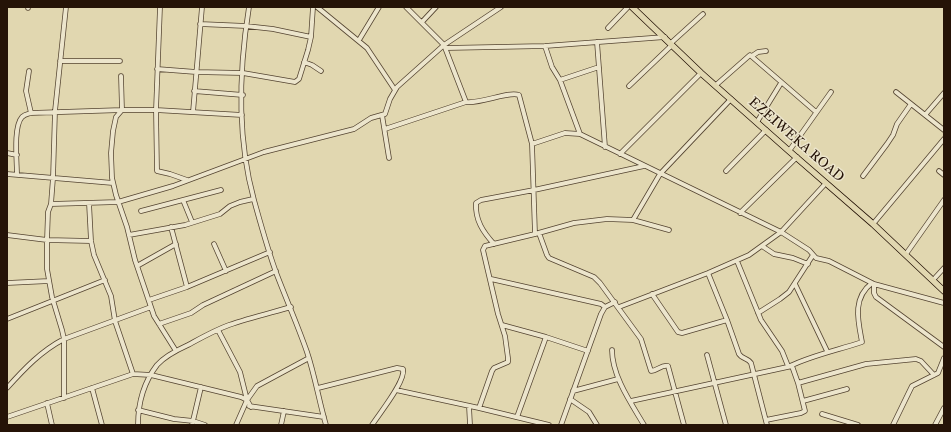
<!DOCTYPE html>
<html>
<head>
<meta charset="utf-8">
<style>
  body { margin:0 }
  #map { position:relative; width:951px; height:432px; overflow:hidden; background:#e1d7b0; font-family:"IM FELL Great Primer",serif }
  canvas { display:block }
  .frame { position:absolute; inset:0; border:8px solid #251307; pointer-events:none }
</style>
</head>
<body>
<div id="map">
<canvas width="951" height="432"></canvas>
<div class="frame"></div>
</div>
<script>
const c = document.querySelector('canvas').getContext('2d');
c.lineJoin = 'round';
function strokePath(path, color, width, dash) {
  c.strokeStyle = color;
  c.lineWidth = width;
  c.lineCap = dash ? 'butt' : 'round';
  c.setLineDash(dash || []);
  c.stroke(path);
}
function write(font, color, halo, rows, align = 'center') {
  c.font = font + ' "IM FELL Great Primer",serif';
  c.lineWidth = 3;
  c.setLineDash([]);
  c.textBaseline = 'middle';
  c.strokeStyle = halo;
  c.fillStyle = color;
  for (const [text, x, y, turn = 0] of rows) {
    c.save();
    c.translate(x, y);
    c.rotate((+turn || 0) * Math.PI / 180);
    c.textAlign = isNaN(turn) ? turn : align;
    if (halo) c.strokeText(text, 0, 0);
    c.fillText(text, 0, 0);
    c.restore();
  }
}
const minor = new Path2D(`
  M160 7 156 110 157 171 170 174 187 180
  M249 7C239 69 237 138 254 200 261 225 268 251 277 275 287 301 298 326 307 352 315 376 319 401 326 425
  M317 7 367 48 395 90
  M406 7 444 45 501 7
  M28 8V7
  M422 22 436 7
  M200 24 246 26 273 29 311 37 313 7
  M608 28 628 7
  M359 40 379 7
  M597 42 605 147
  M671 43 703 14
  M545 46 552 67 560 80 580 134
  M446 48 545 46 665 37
  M752 56 758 52 766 51
  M60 61H120
  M304 62 312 65 321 71
  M157 69 196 72 243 73 295 82 299 79 308 50 311 37
  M29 71 26 91 31 113
  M560 80 599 67
  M716 85 750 55 816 112
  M629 86 672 45
  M194 91 243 95
  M896 92 944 130
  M193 112 202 7
  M382 115 389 158
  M925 115 944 93
  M757 122 781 83
  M385 129 466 102C481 104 508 91 519 95L532 144 535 234
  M532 144 565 133 580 134 781 232 809 250 816 258 829 261 874 284 944 303
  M789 151 831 92
  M7 153 17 155
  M620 154 701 73
  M726 171 766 130
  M939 171 944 175
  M7 174 113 183
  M17 175C17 162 13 127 22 117 25 114 28 114 31 113L122 110 121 76
  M863 176 887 144 893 135 897 124 911 104
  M183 200 192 222
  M89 203 91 241 94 255 111 296 115 321 133 374
  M51 204 118 202 173 186 264 152 354 129 371 118 385 114 390 99 397 87 444 45 466 102
  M141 211 221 190
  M740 213 797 157
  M633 220 660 174 731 99
  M873 224 944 139
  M171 227 187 287
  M539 233 547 255 549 258 594 277 600 283 641 339 651 371C657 371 662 364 668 366L684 425
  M7 235 47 240 91 241
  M129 235 185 225 220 214 230 206 240 202 253 199
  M214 244 226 271
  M494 244C483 232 475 220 476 203L481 200 534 190 644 166
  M762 246 774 254 793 258 808 264
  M906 254 944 200
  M737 261 761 320 782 351 788 366
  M137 266 176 244
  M708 273 727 320 739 354C742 359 748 358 751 363L767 425
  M491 279 601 304 605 307
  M933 280 944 268
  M7 283 49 281
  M795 284 827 351
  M874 284V293L876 297 944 347
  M652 294 678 332 682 333 727 320
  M149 300 187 287 270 252
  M619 307 708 273 749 255 781 232 826 183
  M758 313 780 299 789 292 813 255
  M7 319 105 280
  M159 324 191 313 203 305 276 271
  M502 325 546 337 588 351
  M218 330 240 372 247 400 251 407
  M612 350C612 376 631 403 644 425
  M176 351 154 316 135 260 127 227 116 195 112 178 111 153 113 131 116 117 122 110H156L242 115
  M707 355 726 425
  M790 366C813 355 838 350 862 342 858 321 852 298 872 283
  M798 383 866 364 916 359 921 361 934 375
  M7 388C24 369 41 351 64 339L151 307
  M92 388 102 425
  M318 388 397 368 403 369C406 381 379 414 372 425
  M396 390 479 408 549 425
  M573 391 618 379
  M64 398V339L62 330 52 297 47 269V240L48 212 51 204 53 178 55 111 66 7
  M570 399 589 412 597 425
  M631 401 792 366 798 383 805 411 801 413 766 420
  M803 401 847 389
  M47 403 52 425
  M249 406 324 417
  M469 406 470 425
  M479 408 492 371 494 368 508 362V358L505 336 498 314 483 250 485 246 535 234 574 223 607 219 633 220 669 230
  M138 410 174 419 193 421 205 425
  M822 414 858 425
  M7 417 133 374 151 375 241 397 247 400
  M517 417 546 337
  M138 425C138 404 144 382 157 365 165 356 177 350 188 345 201 338 215 330 229 325 249 318 270 313 291 307
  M192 425 201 387
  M236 425 247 400 257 386 309 358
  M281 425 284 411
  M561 425 601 314 605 307 615 302
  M893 425 912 386 938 373 944 358
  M935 425 944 408`);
const major = new Path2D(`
  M632 7 701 73 789 151 873 224 944 291`);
const streetNames = [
  ["EZEIWEKA ROAD",796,140,41]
];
strokePath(minor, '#544431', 5.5);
strokePath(major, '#251307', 7);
strokePath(minor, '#ece5cc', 4);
strokePath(major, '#e1d7b0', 5.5);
write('14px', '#251307', '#ece5cc', streetNames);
</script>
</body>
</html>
